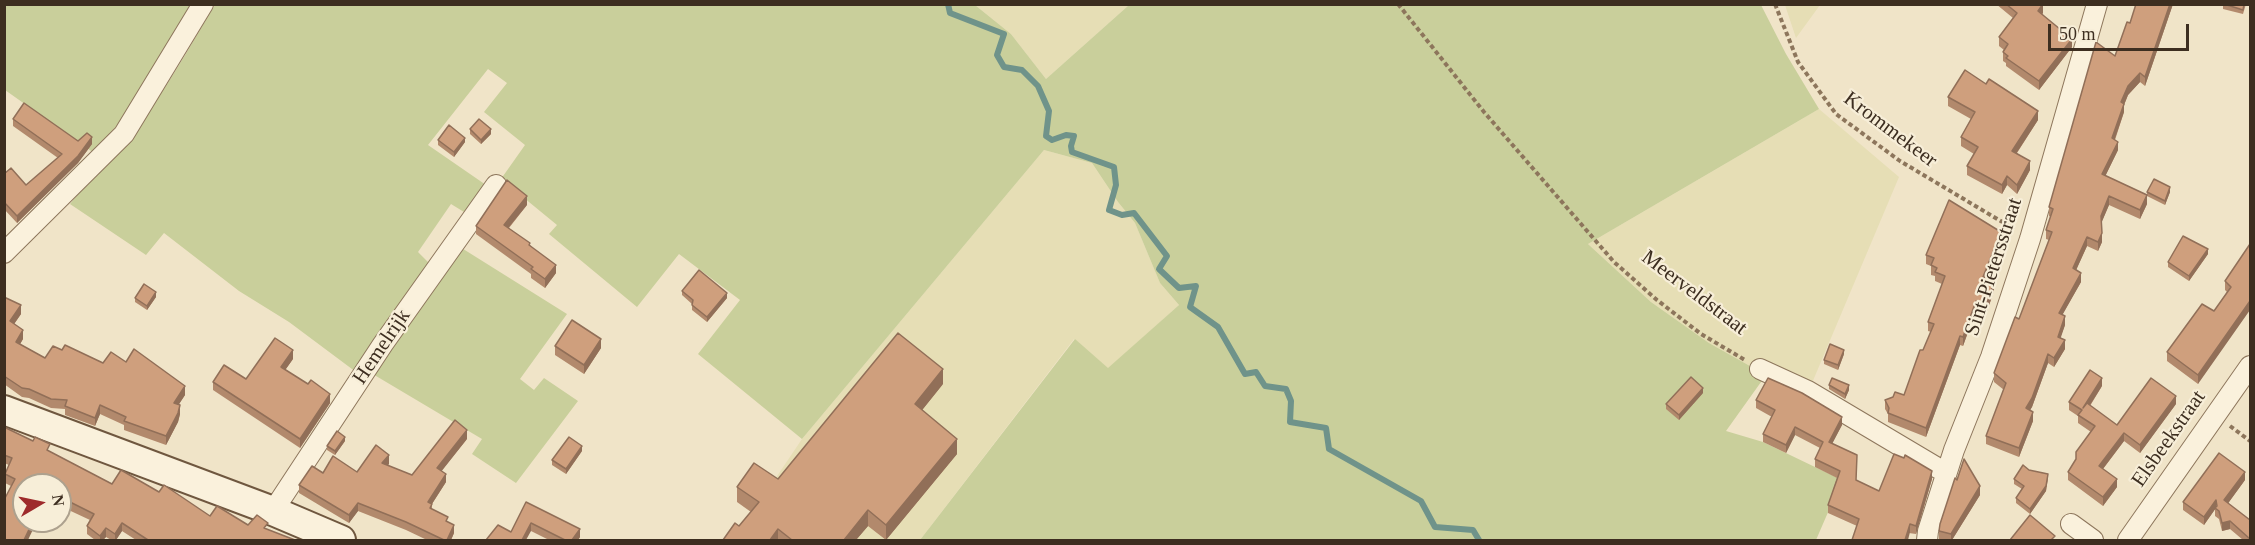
<!DOCTYPE html>
<html>
<head>
<meta charset="utf-8">
<style>
  body { margin:0 }
  #map { position:relative; width:2255px; height:545px; overflow:hidden; background:#f0e4c8; font-family:Georgia,serif }
  canvas { display:block }
  .frame { position:absolute; inset:0; border:6px solid #3d2e20; pointer-events:none }
  .north { position:absolute; left:12px; top:473px; width:60px; height:60px; box-sizing:border-box; background:#f7eed8; border:2px solid #ada18e; border-radius:50%; rotate:81deg; font-size:16px; font-weight:700; line-height:24px; text-align:center; color:#3d2e20 }
  .north::after { content:''; display:block; margin:auto; width:21px; height:27px; background:#9e2a2b; clip-path:polygon(50% 0,100% 100%,50% 72%,0 100%) }
  .scale { position:absolute; left:2048px; top:24px; width:141px; height:27px; box-sizing:border-box; border:3px solid #3d2e20; border-top:0; padding-left:8px; font-size:18px; line-height:21px; white-space:nowrap; color:#3d2e20; -webkit-text-stroke:4px #f7eed8; paint-order:stroke }
</style>
</head>
<body>
<div id="map">
<canvas width="2255" height="545"></canvas>
<div class="frame"></div>
<div class="north">N</div>
<div class="scale">50 m</div>
</div>
<script>
const c = document.querySelector('canvas').getContext('2d');
c.lineJoin = 'round';
function paint(path, color) {
  c.fillStyle = color;
  c.fill(path, 'evenodd');
}
function strokePath(path, color, width, dash) {
  c.strokeStyle = color;
  c.lineWidth = width;
  c.lineCap = dash ? 'butt' : 'round';
  c.setLineDash(dash || []);
  c.stroke(path);
}
function write(font, color, halo, rows, align = 'center') {
  c.font = font + ' Georgia,serif';
  c.lineWidth = 4.5;
  c.setLineDash([]);
  c.textBaseline = 'middle';
  c.strokeStyle = halo;
  c.fillStyle = color;
  for (const [text, x, y, turn = 0] of rows) {
    c.save();
    c.translate(x, y);
    c.rotate((+turn || 0) * Math.PI / 180);
    c.textAlign = isNaN(turn) ? turn : align;
    if (halo) c.strokeText(text, 0, 0);
    c.fillText(text, 0, 0);
    c.restore();
  }
}
const farmland = new Path2D(`
  M975 5H1129L1046 79 1011 34Z
  M1785 5H1820L1796 38Z
  M1819 109 1899 177 1812 383 1774 364 1766 375 1709 343 1651 302 1588 244Z
  M1044 150 1092 163 1118 202 1135 223 1160 283 1179 305 1108 369 1074 339 920 540H734L802 439Z`);
const green = new Path2D(`
  M5 5H194L122 119 94 153 5 90Z
  M215 5H975L1011 34 1046 79 1129 5H1761L1786 54 1819 109 1588 244 1651 302 1709 343 1766 375 1726 431 1763 442 1842 480 1816 540H920L1075 339 1108 368 1179 305 1160 283 1135 223 1118 202 1092 163 1044 150 802 439 698 354 740 300 679 254 637 307 549 234 557 225 501 179 525 145 484 112 507 83 488 69 428 145 486 185 464 212 451 204 418 252 431 265 356 372 289 322 239 291 164 233 146 255 70 204C97 169 130 139 155 102 177 71 195 37 215 5Z
  M460 247 567 314 520 379 534 390 544 378 578 401 516 483 472 454 482 439 371 373Z`);
const stream = new Path2D(`
  M948 4 950 13 1004 34 997 55 1004 67 1022 70 1038 86 1049 111 1046 136 1052 140 1066 135 1074 136 1071 146 1072 152 1114 167 1116 185 1109 210 1122 215 1134 213 1167 256 1159 269 1179 288 1196 286 1190 307 1218 327 1245 374 1256 372 1265 386 1286 389 1291 401 1290 422 1326 428 1329 449 1421 501 1435 527 1473 530 1479 540`);
const path = new Path2D(`
  M1398 4 1484 112 1614 262 1657 300 1701 334 1745 360
  M1775 4 1798 62 1836 114 1900 161 2014 229
  M2230 426 2250 441`);
const street = new Path2D(`
  M4 253 124 134 203 4
  M1760 369 1808 391 1946 473
  M273 511 383 344 496 185
  M2071 524 2093 540
  M1927 540 1928 531 1954 450 1991 357 2030 239 2097 4
  M2128 540 2250 366`);
const secondary = new Path2D(`
  M4 410 273 511 341 540`);
const wall = new Path2D(`
  M1996 4H2043V13L2042 14 2072 47 2039 90 2006 66V63L2003 61V52L2004 50 1999 46V37L2013 18Z
  M2173 4 2145 86 2140 82 2128 95 2124 105V112L2115 140 2118 150 2105 176 2147 195V192H2170L2165 205 2147 196V204L2140 219 2109 205 2101 223 2102 242 2098 251 2087 246 2076 270 2081 282 2062 315 2065 325 2060 338 2065 349 2054 367 2048 363 2032 407 2030 410 2033 421 2019 457 1986 444V436L2004 390 1994 382V373L2019 319 2049 240 2046 239V230L2051 217 2049 216V207L2115 56 2130 23Z
  M2223 4H2246L2243 14 2223 9Z
  M1948 97 2038 120 2017 153 2030 170 2017 194 2007 185 2002 194 1967 175V166L1974 154 1961 146V137L1971 119 1948 106Z
  M13 119 78 141 92 144 78 163 17 223 4 209V174L26 185 58 158 13 126Z
  M470 129 491 134 481 144 470 134Z
  M438 140 465 142 454 157 438 145Z
  M527 205 509 228 530 245 556 273 545 288 531 278V274L476 234V226Z
  M2001 241 1986 279 1994 291 1986 314 1976 310 1963 346 1960 345 1926 437 1888 422V414L1885 409V400L1904 395 1931 332 1928 331V322L1942 284 1935 281V276L1931 275V266L1926 264V255Z
  M2250 244 2198 384 2167 361V352L2214 311 2227 292 2225 290V281Z
  M2208 254 2189 281 2168 267V262Z
  M682 291 727 298 707 322 692 310V304L682 295Z
  M4 297 21 314 14 324 23 339 20 344 45 358 62 350 103 363 126 362 185 395 178 405 180 414 178 422 166 445 124 430V425L100 414 95 426 65 415V409L51 408 29 398 22 397 4 384Z
  M156 297 147 310 135 302V298Z
  M555 346 601 348 584 374 555 355Z
  M1844 354 1838 370 1824 364V360Z
  M293 359 285 370 308 384 330 403 300 448 213 390V382L246 379Z
  M943 384 922 410 957 454 886 540 868 526 856 540H723L739 526 751 512 737 502V487L778 479Z
  M1829 385 1849 390 1845 399 1829 389Z
  M2102 386 2090 406 2117 425 2176 404 2140 453 2124 441 2103 469 2117 487 2103 506 2068 480V472L2076 459 2091 432 2078 423V416L2069 410V402Z
  M1703 393 1679 420 1666 409V404Z
  M1756 400 1842 425 1832 443 1857 463 1856 480 1879 491 1932 479 1916 534 1857 526 1828 513V505L1837 478 1815 467V459L1820 448 1795 435 1786 453 1763 442V434L1772 417 1756 408Z
  M4 427 50 452 112 484 159 492 210 516 268 530 295 540H136L122 531 116 540H111L106 537 103 540H95L87 534V526L90 520 60 506V485L11 486 5 483V474L9 465 4 463Z
  M467 439 441 471 446 482 432 504V509L448 522 454 533 451 540H427L406 530 358 511 349 523 299 493V485L323 473 357 472 389 464 387 465 412 475Z
  M345 441 335 455 327 450V446Z
  M582 451 566 474 552 465V460Z
  M2029 470 2048 479 2046 491 2030 514 2016 503V498L2022 489 2014 484V479Z
  M1957 480 1980 495 1952 540H1939V531Z
  M2245 480 2228 503 2250 520V540H2243L2230 529 2222 531 2219 519 2215 516V509L2204 525 2183 510V502Z
  M526 502 580 537 578 540H549L531 531 511 532Z`);
const shadedWall = new Path2D(`
  M2043 4V13L2038 19V11Z
  M2170 4H2173L2145 86V77Z
  M2072 39V47L2039 90V81Z
  M2140 73V82L2128 95 2124 105V112L2112 147V138L2121 102 2128 86Z
  M2038 111V120L2012 160V151Z
  M491 129V134L481 144V140Z
  M92 137V144L78 163 17 223V216Z
  M465 138V142L454 157V152Z
  M2118 142V150L2102 183V174Z
  M2030 161V170L2017 194V185Z
  M2007 176V185L2002 194V185Z
  M2170 187V192L2165 205V201Z
  M2147 195V204L2140 219V210Z
  M527 196V205L504 233V225Z
  M2109 196V205L2101 224V216Z
  M2001 232V241L1983 287V277Z
  M2102 233V242L2098 251V242Z
  M2087 237V246L2073 277V268Z
  M2208 249V254L2189 281V276Z
  M556 265V273L545 288V279Z
  M2081 273V282L2059 321V313Z
  M1994 282V291L1986 314V305Z
  M156 292V297L147 310V306Z
  M727 293V298L707 322V317Z
  M1976 301V310L1963 346V337Z
  M2250 301V310L2198 384V375Z
  M21 305V314L10 330V321Z
  M2065 316V325L2058 346V337Z
  M23 330V339L16 351V342Z
  M1960 336V345L1926 437V428Z
  M601 339V348L584 374V365Z
  M2065 340V349L2054 367V358Z
  M293 350V359L281 376V367Z
  M1844 350V354L1838 370V365Z
  M2048 354V363L2032 407 2026 417V408Z
  M943 369V384L915 419V404Z
  M2102 378V386L2083 416V408Z
  M1849 385V390L1845 399V394Z
  M185 386V395L174 412V403Z
  M1703 388V393L1679 420V415Z
  M330 394V403L300 448V439Z
  M2176 396V404L2140 453V445Z
  M100 405V414L95 426V418Z
  M180 405V414L178 422 166 445V436Z
  M2033 412V421L2019 457V448Z
  M1842 417V425L1829 450V442Z
  M1795 427V435L1786 453V445Z
  M467 430V439L437 477V468Z
  M2124 433V441L2099 474V466Z
  M345 437V441L335 455V451Z
  M957 439V454L886 540V525Z
  M582 446V451L566 474V469Z
  M389 455V464L382 472V463Z
  M1932 471V479L1916 534V526Z
  M2245 472V480L2224 509V500Z
  M446 474V482L428 510V502Z
  M2048 474 2046 491 2030 514V509Z
  M2117 479V487L2103 506V497Z
  M1980 486V495L1952 540H1951V534Z
  M2216 500V508L2204 525V517Z
  M358 503V511L349 523V515Z
  M868 510V526L856 540H844Z
  M33 521H37L28 540H24Z
  M2230 521V529L2222 531V523Z
  M122 523V531L116 540H115V534Z
  M531 523V531L526 540H522Z
  M1910 524V532L1908 540H1905Z
  M454 525V533L451 540H447Z
  M106 528V537L103 540H100V536Z
  M580 529V537L578 540H572Z
  M778 529V540H770Z`);
const building = new Path2D(`
  M2006 4H2043L2038 11 2072 39 2039 81 2006 58 2008 56 2003 52 2008 44 1999 37 2017 13Z
  M2136 4H2170L2145 77 2140 73 2128 86 2121 102 2124 104 2112 138 2118 142 2102 174 2147 195 2140 210 2109 196 2101 216 2102 233 2098 242 2087 237 2073 268 2081 273 2059 313 2065 316 2058 337 2065 340 2054 358 2048 354 2032 398 2026 408 2033 412 2019 448 1986 436 2006 383 1994 373 2015 317 2019 319 2052 232 2046 230 2053 209 2049 207 2096 42 2115 56 2127 22 2130 23Z
  M2224 4H2244L2243 10Z
  M1965 70 1986 84 1989 79 2038 111 2012 151 2030 161 2017 185 2007 176 2002 185 1967 166 1978 147 1961 137 1975 112 1948 97Z
  M24 103 78 141 87 133 92 137 78 156 17 216 4 202V174L11 168 26 185 62 154 13 119Z
  M479 119 491 129 481 140 470 129Z
  M449 125 465 138 454 152 438 140Z
  M2154 179 2170 187 2165 201 2147 192Z
  M507 180 527 196 504 225 530 243 529 245 556 265 545 279 531 269 533 267 476 226Z
  M1949 200 2001 232 1983 277 1994 282 1986 305 1976 301 1963 337 1960 336 1926 428 1888 413 1889 408 1885 400 1893 397 1895 392 1904 395 1920 350H1923L1934 324 1928 322 1945 276 1935 272 1937 268 1931 265 1934 258 1926 255Z
  M2183 236 2208 249 2189 276 2168 262Z
  M2250 244V301L2198 375 2167 352 2202 304 2214 311 2231 287 2225 281Z
  M699 270 727 293 707 317 692 305 693 300 682 291Z
  M144 284 156 292 147 306 135 298Z
  M4 297 21 305 10 321 23 330 16 342 45 358 53 346 62 350 65 345 103 363 111 352 126 362 134 349 185 386 174 403 180 405 178 413 166 436 124 421 126 417 100 405 95 418 65 406 67 400 51 399 29 389 22 388 4 376Z
  M572 320 601 339 584 365 555 346Z
  M898 333 943 369 915 404 957 439 886 525 868 510 844 540H792L778 529 770 540H723L735 523 739 526 759 502 737 487 754 463 778 479Z
  M275 338 293 350 281 367 308 384 311 380 330 394 300 439 213 382 224 365 246 379Z
  M1830 344 1844 350 1838 365 1824 360Z
  M2090 370 2102 378 2083 408 2087 403 2117 425 2151 378 2176 396 2140 445 2124 433 2099 466 2117 479 2103 497 2068 472 2076 459V452L2095 426 2078 415 2082 410 2069 402Z
  M1691 377 1703 388 1679 415 1666 404Z
  M1768 378 1802 393 1842 417 1829 442 1857 455 1856 480 1879 491 1894 454 1904 458 1905 455 1932 471 1916 526 1910 524 1905 540H1852L1859 519 1828 505 1840 471 1815 459 1823 442 1795 427 1786 445 1763 434 1775 410 1756 400Z
  M1832 378 1849 385 1845 394 1829 385Z
  M455 420 467 430 437 468 446 474 428 502 432 504 430 508 448 517 446 521 454 525 447 540H444L406 522 358 503 349 515 299 485 312 466 323 473 333 456 357 472 376 445 389 455 382 463 412 475Z
  M4 427 33 441 35 437 50 444 47 450 112 484 121 470 159 492 164 485 210 516 217 506 248 525 257 515 268 523 264 528 295 540H148L122 523 115 534 106 528 100 536 87 526 94 514 60 497V485H24V521H33L24 540H4V500L15 479 5 474 12 458 4 455Z
  M337 431 345 437 335 451 327 446Z
  M569 437 582 446 566 469 552 460Z
  M2219 453 2245 472 2224 500 2250 520V539L2230 521 2222 523 2219 511 2215 508 2217 506 2216 500 2204 517 2183 502Z
  M1964 459 1980 486 1951 534 1939 531 1940 524 1955 478 1957 480Z
  M2023 465 2029 470 2048 474 2046 486 2030 509 2016 498 2024 486 2014 479Z
  M526 502 580 529 572 540H565L531 523 522 540H486L498 525 511 532Z
  M2030 515 2055 536 2051 540H2010Z`);
const streetNames = [
  ["Krommekeer",1890,130,37],
  ["Sint-Pietersstraat",1994,267,-72],
  ["Meerveldstraat",1694,293,37],
  ["Hemelrijk",382,347,-56],
  ["Elsbeekstraat",2169,439,-55]
];
paint(farmland, '#e6deb5');
paint(green, '#c9cf9b');
strokePath(stream, '#6f938a', 6);
strokePath(street, '#8d765c', 22);
strokePath(secondary, '#6f573f', 32);
strokePath(path, '#8d765c', 4, [4.5, 3]);
strokePath(street, '#faf1dc', 20);
strokePath(secondary, '#faf1dc', 28);
paint(wall, '#b2896c');
paint(shadedWall, '#916f58');
paint(building, '#cf9f7d');
strokePath(building, '#916f58', 1.5);
write('21px', '#3d2e20', '#f7eed8', streetNames);
</script>
</body>
</html>
